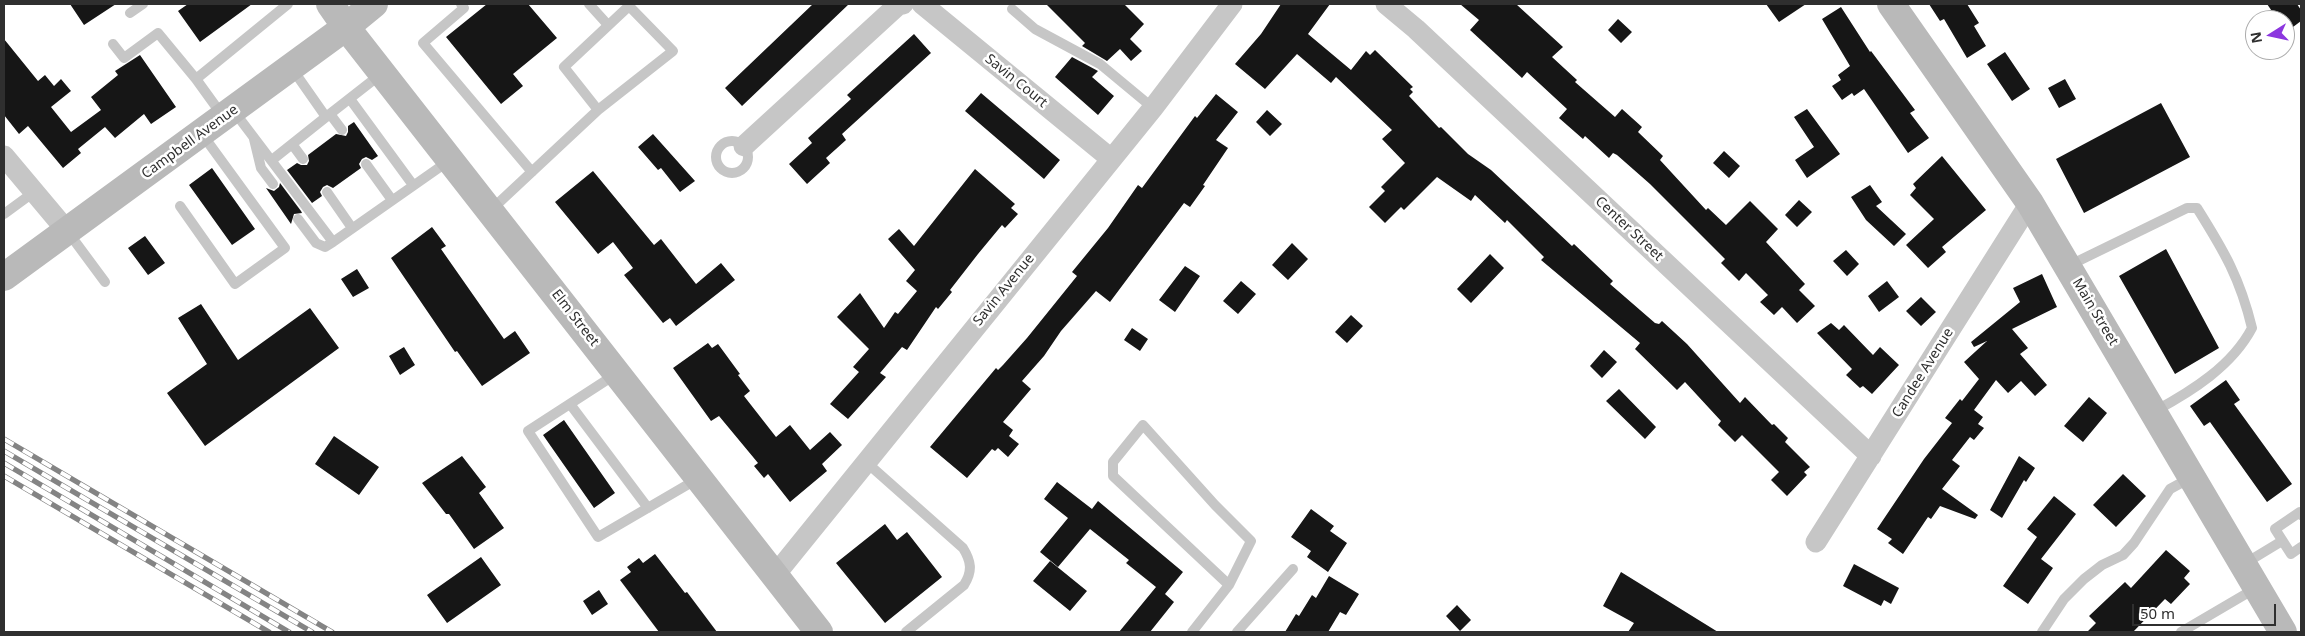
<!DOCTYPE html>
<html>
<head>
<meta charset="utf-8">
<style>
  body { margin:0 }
  #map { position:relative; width:2305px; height:636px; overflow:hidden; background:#fff; font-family:"Noto Sans",sans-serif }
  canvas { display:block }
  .frame { position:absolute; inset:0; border:5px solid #2f2f2f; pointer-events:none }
  .north { position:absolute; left:2245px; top:10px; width:50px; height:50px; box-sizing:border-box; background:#fff; border:1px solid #acacac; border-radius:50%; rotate:260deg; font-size:14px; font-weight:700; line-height:20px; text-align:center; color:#2f2f2f }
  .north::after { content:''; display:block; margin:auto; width:18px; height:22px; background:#8c37df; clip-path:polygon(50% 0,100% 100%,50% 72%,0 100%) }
  .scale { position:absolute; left:2132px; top:604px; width:144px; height:22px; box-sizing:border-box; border:2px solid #2f2f2f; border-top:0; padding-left:6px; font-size:15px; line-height:18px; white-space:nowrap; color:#2f2f2f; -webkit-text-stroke:4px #fff; paint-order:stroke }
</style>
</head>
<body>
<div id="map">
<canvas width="2305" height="636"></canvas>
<div class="frame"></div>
<div class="north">N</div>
<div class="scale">50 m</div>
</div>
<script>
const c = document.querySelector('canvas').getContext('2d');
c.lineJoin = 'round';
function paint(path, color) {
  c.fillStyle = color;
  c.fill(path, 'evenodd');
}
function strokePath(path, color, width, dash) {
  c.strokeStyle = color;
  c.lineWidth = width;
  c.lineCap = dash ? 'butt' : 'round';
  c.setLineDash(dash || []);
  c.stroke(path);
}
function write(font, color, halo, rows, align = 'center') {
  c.font = font + ' "Noto Sans",sans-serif';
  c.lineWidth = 5;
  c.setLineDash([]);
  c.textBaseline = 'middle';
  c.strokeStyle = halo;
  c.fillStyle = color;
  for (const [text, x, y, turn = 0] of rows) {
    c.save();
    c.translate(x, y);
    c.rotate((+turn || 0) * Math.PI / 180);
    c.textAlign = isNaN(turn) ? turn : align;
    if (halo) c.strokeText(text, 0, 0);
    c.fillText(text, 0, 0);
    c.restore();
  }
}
const building = new Path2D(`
  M70 4H116L84 25Z
  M188 4H252L200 42 178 11Z
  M487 4H528L557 38 513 74 523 86 501 104 446 37Z
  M813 4H849L742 106 725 88Z
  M1046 4H1124L1144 24 1130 39 1142 51 1131 61 1120 49 1107 61 1082 46 1085 43Z
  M1281 4H1330L1308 34 1351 70 1366 51 1370 55 1375 50 1413 87 1410 89 1413 92 1409 96 1439 128 1441 127 1468 154 1491 170 1572 246 1574 244 1613 281 1610 284 1655 323 1659 324 1662 321 1687 344 1740 403 1745 397 1772 425 1774 424 1788 438 1785 442 1810 467 1804 472 1807 475 1787 496 1771 480 1779 472 1742 435 1735 442 1718 425 1721 421 1685 382 1677 390 1635 349 1640 343 1541 260 1544 257 1507 220 1505 223 1475 195 1471 201 1437 177 1404 210 1401 207 1385 223 1369 207 1385 191 1381 187 1405 163 1382 139 1392 130 1336 77 1331 83 1297 54 1265 89 1235 64 1261 34Z
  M1460 4H1516L1563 47 1552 57 1577 80 1575 82 1615 117 1622 109 1642 127 1638 132 1663 156 1660 160 1706 210 1708 208 1726 225 1750 201 1778 229 1766 242 1805 284 1799 290 1815 306 1797 323 1782 307 1774 315 1760 302 1768 295 1746 273 1739 281 1721 263 1725 259 1650 184 1617 155 1613 153 1609 158 1585 136 1583 139 1559 118 1567 109 1527 72 1522 78 1470 30 1479 20Z
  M1766 4H1806L1779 22Z
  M1929 4H1967L1979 23 1974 26 1986 46 1967 58 1944 19 1940 21Z
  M2267 4H2297L2301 10V21L2285 33V20H2278Z
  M1841 7 1870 52 1871 51 1915 110 1910 113 1929 138 1908 153 1864 89 1854 96 1852 93 1842 100 1832 86 1841 80 1838 75 1850 66 1822 19Z
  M1618 19 1632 32 1621 43 1608 30Z
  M914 34 931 53 842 134 846 140 826 158 830 163 807 184 789 164 812 143 808 138 851 99 847 95Z
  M4 39 38 81 45 75 54 86 61 79 71 91 51 107 71 132 101 110 91 97 118 75 115 71 140 55 176 107 151 124 144 114 115 138 105 127 78 149 81 153 63 168 28 126 19 134 4 115Z
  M2005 52 2030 89 2012 101 1987 64Z
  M1072 57 1098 71 1092 77 1114 96 1098 115 1055 77Z
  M2065 79 2076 99 2059 108 2048 88Z
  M981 93 1060 160 1044 179 965 111Z
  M1216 94 1238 112 1216 140 1228 148 1203 185 1205 186 1190 207 1184 203 1110 302 1096 291 1061 331 1044 356 1022 381 1031 389 1003 422 1013 430 1009 436 1019 444 1008 457 998 448 995 451 992 449 967 478 930 447 996 368 998 370 1003 365 1027 338 1077 276 1072 272 1108 228 1138 185 1142 188 1195 116 1197 118Z
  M2161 103 2190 157 2084 213 2056 159Z
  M1807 109 1840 154 1807 178 1795 160 1814 147 1794 117Z
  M1267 110 1282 124 1270 136 1256 122Z
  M354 122 378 156 372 160 366 157 362 159 359 164 361 168 333 188 327 185 323 187 320 192 322 196 312 203 287 170 297 163 301 165H307L309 161 308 155 336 134 346 136 348 132V126Z
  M653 134 695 181 680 192 661 168 658 170 638 147Z
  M1724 151 1740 166 1729 178 1713 163Z
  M1942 156 1986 210 1942 247 1946 252 1928 268 1906 245 1934 219 1910 195 1916 188 1913 184Z
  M212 168 255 229 232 245 189 185Z
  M975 169 1015 204 1011 208 1018 214 1005 228 1002 225 978 254 950 290 952 292 938 309 936 307 907 350 902 347 880 373 886 377 848 419 830 404 859 372 853 367 869 349 837 317 860 293 884 328 895 312 898 314 917 291 906 281 915 270 888 239 899 229 914 246Z
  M593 171 654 245 661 239 696 284 721 263 735 280 676 326 670 318 663 323 624 275 633 268 613 242 598 254 555 202Z
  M280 183 301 211 302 213 294 214 291 224 266 188 274 191 279 187Z
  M1870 185 1882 202 1876 206 1906 234 1894 246 1866 220 1851 197Z
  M1799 200 1812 212 1797 227 1785 215Z
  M432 227 446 246 441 249 504 339 515 331 530 353 482 386 457 351 455 352 391 258Z
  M145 236 165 263 148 275 128 248Z
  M1292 243 1308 259 1288 280 1272 265Z
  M2166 249 2219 348 2175 374 2119 276Z
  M1846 250 1859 264 1847 276 1833 261Z
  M1490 254 1504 268 1471 303 1457 289Z
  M1185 266 1200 276 1175 312 1159 300Z
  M357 269 369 288 353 297 341 279Z
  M2042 274 2057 307 2012 329 2028 348 2020 354 2047 385 2035 396 2021 381 2008 393 1996 380 1974 410 1983 417 1978 424 1984 428 1974 440 1970 437 1952 460 1960 466 1942 489 1978 515 1975 519 1940 506 1931 519 1928 517 1903 554 1888 543 1892 539 1877 529 1924 459 1952 423 1945 418 1960 399 1962 401 1979 379 1964 362 1987 341 1974 347 1971 342 2020 302 2013 288Z
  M1241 281 1256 294 1238 314 1223 301Z
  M1887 281 1899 297 1879 312 1868 296Z
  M1921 297 1936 312 1921 326 1906 311Z
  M201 304 238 360 310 308 339 348 205 446 167 393 207 364 178 318Z
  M1351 315 1363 326 1347 343 1335 332Z
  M1831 323 1839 330 1844 325 1873 355 1880 347 1899 365 1872 394 1863 386 1860 388 1846 375 1852 369 1817 333Z
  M1132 328 1148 339 1140 351 1124 340Z
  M708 343 712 348 718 344 740 374 738 375 750 391 744 396 776 437 790 425 810 450 830 432 842 445 822 464 827 471 790 502 768 474 764 478 754 466 758 463 719 416 711 421 673 368Z
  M404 347 415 365 400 375 389 356Z
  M1604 350 1617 362 1602 378 1590 366Z
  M2226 380 2240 400 2234 404 2292 484 2267 502 2210 422 2204 426 2190 406Z
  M1619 389 1656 427 1645 439 1606 401Z
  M2089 397 2107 413 2083 442 2064 426Z
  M564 420 615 493 594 508 543 435Z
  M334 436 379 467 359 495 315 464Z
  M462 456 486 487 479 493 504 528 474 549 449 514H446L422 483Z
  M2019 456 2035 468 2026 482 2024 480 2002 518 1990 510Z
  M2123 474 2146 496 2116 527 2093 505Z
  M1057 482 1092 509 1098 501 1183 572 1165 594 1174 602 1150 632H1119L1156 587 1126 563 1129 560 1090 529 1058 567 1040 552 1068 518 1044 499Z
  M2054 496 2076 514 2041 559 2053 568 2028 604 2003 586 2037 537 2027 529Z
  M1311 509 1334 526 1330 531 1347 543 1328 572 1307 557 1311 551 1291 537Z
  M885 524 897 540 907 532 942 577 885 623 836 563Z
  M2166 550 2190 571 2184 578 2190 584 2171 604 2165 599 2133 632H2087L2096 623 2089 616 2125 582 2131 588Z
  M655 554 685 593 687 592 717 632H659L620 580 631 572 627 567 639 558 643 563Z
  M481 557 501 585 447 623 427 595Z
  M1050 561 1087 591 1070 611 1033 581Z
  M1854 564 1899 588 1891 604 1884 600 1881 606 1843 586Z
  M1621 572 1718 632H1628L1634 623 1603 606Z
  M1329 576 1359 594 1346 615 1340 612 1328 632H1285L1296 614 1299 616 1312 595 1316 598Z
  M599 590 608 604 592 615 583 601Z
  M1457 605 1471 620 1460 631 1446 616Z`);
const service = new Path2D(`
  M461 4 464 8 423 43 532 172
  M589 4 608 25
  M1012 9 1035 29 1100 64 1153 108
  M130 13 143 4
  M113 44 124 58 158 33 196 79
  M291 67 326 117 381 74
  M350 99 413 185
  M233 110 333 242 450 160
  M330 114 342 130
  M222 115 196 79 288 4
  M254 139 261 168 273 184
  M716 157a16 16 0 1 1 32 0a16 16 0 1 1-32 0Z
  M292 144 303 159
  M272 160 326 117
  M366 164 392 200
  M327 192 352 228
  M180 206 235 284 285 248 202 134
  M491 210 598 110 673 51 629 6 564 67 598 110
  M4 214 34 192
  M298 219 316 243 325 247 333 242
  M68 232 105 282
  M2068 266 2187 208H2197C2224 251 2240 278 2252 328 2232 366 2192 391 2155 411
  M616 374 528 431 598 537 699 478
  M570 404 648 508
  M866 462 963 548C971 561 973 571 964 585L906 632
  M2301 515 2300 512 2275 529 2291 554 2301 547
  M2244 564 2282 541
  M1192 632 1229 585 1251 541 1215 505 1143 425 1113 462V476L1229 585
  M1237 632 1293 569
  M2042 632 2064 599 2084 579 2102 565 2123 555 2134 543 2170 489 2192 477
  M2181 632 2256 588`);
const minor = new Path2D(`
  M922 4 1110 158
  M1386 4 1416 29 1871 456
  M744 146 898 5 903 4
  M4 156 67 231
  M1816 542 2030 203
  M775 575 1153 108 1232 4`);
const secondary = new Path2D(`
  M330 4 346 27 819 632
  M1891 4 2030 203 2283 632
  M4 277 346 27 374 4`);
const rail = new Path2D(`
  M4 439 332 632
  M4 451 312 632
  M4 463 289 632
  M4 476 269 632`);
const streetNames = [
  ["Savin Court",1016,81,39],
  ["Campbell Avenue",190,142,-36],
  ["Center Street",1629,229,43],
  ["Savin Avenue",1004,290,-51],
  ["Main Street",2095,312,59],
  ["Elm Street",575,318,52],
  ["Candee Avenue",1923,373,-58]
];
paint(building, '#161616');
strokePath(service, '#c6c6c6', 10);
strokePath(minor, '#c6c6c6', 21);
strokePath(secondary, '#b9b9b9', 28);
strokePath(rail, '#848484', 5.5);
strokePath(rail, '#fff', 4, [11]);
write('14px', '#2f2f2f', '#fff', streetNames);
</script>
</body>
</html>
